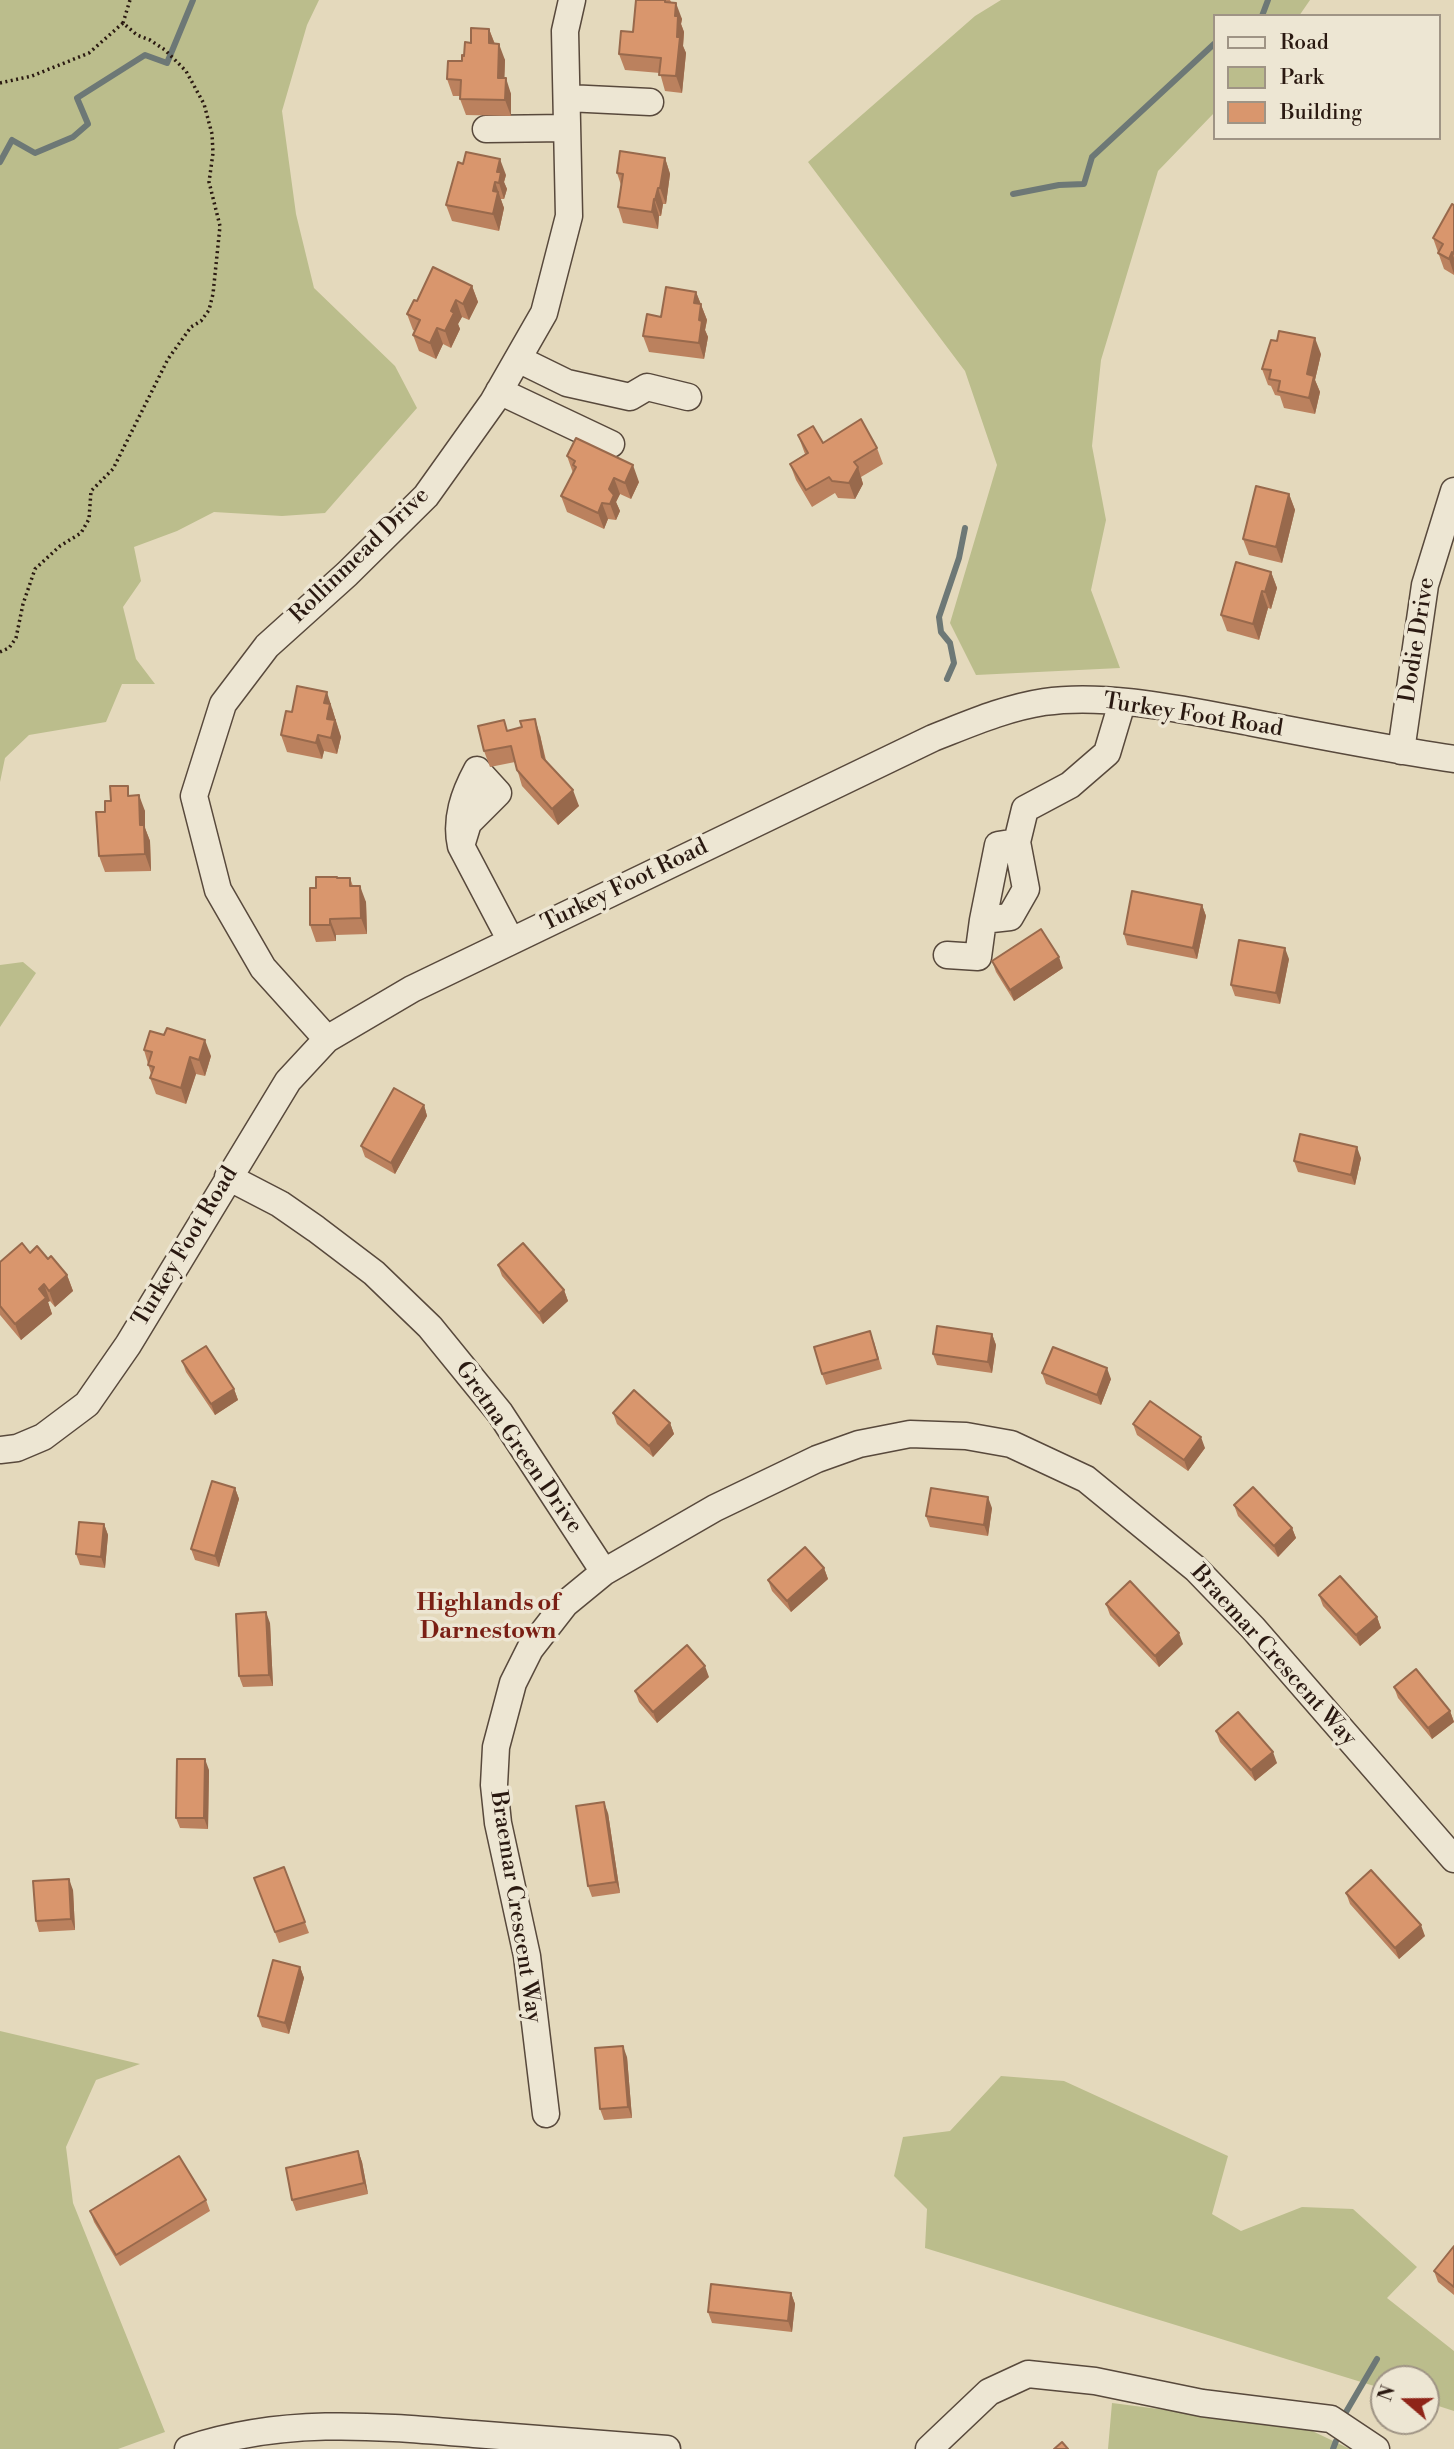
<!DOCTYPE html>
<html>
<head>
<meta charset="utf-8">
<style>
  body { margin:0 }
  #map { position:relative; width:1454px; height:2449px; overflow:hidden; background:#e4d9bc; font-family:"Libre Bodoni",serif }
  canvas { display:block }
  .legend { position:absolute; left:1213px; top:14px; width:228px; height:126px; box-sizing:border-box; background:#ede6d3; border:2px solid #9f9485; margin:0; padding:9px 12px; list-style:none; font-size:21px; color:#2a1911 }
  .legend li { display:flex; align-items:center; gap:14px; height:35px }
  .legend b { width:35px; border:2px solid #9f9485 }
  .north { position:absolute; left:1370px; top:2365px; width:70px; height:70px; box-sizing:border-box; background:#ede6d3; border:2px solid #9f9485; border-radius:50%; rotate:290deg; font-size:19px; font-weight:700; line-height:28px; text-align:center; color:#2a1911 }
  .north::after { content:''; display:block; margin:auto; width:24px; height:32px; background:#8f2418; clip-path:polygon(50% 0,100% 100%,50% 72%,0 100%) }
</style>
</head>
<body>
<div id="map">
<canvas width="1454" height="2449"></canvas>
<ul class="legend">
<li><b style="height:9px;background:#ede6d3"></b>Road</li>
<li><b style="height:19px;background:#bbbd8c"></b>Park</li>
<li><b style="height:19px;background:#d9966d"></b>Building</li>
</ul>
<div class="north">N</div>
</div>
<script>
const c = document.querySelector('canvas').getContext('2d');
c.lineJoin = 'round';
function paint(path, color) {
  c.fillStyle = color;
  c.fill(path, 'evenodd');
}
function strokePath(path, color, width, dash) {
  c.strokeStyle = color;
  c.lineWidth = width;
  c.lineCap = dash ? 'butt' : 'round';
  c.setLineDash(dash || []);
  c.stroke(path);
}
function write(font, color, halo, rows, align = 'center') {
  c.font = font + ' "Libre Bodoni",serif';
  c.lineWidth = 7;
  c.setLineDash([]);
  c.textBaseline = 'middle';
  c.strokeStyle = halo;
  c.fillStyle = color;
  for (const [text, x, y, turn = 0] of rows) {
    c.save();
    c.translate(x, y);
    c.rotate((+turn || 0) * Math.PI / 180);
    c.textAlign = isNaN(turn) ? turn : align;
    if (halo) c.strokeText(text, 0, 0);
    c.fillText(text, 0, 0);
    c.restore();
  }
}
const green = new Path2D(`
  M0 0H319L307 25 282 111 296 214 314 288 395 366 417 408 325 513 282 516 214 512 177 531 134 547 141 581 123 607 136 659 155 684H122L106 722 29 735 5 758 0 782Z
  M1001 0H1310L1299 16H1214V113L1158 171 1101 360 1092 446 1106 520 1091 590 1120 668 976 675 950 623 997 465 965 371 808 162 975 16Z
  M23 962 36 973 0 1027V965Z
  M0 2031 140 2064 96 2080 66 2147 73 2203 165 2432 118 2449H0Z
  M1001 2076 1064 2081 1228 2156 1212 2214 1241 2231 1302 2207 1353 2209 1417 2267 1387 2298 1454 2351V2411L1426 2402V2379H1384V2389L925 2248 927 2209 894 2176 903 2137 950 2131Z
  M1112 2403 1306 2428 1350 2449H1108Z`);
const stream = new Path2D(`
  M1262 16 1268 0
  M0 162 12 140 35 153 73 137 88 124 77 98 145 55 167 63 193 0
  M1013 194 1059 185 1084 184 1092 157 1214 44
  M947 679 954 663 950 643 941 632 939 617 959 558 965 528
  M1346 2412 1377 2359
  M1333 2449 1336 2441`);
const path = new Path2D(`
  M0 83 32 76 89 53 123 23
  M0 652 9 648 16 638 23 604 35 569 60 546 81 533 89 519 91 491 113 469 168 359 191 327 201 321 209 310 213 294 220 226 209 182 213 153 212 134 204 104 186 71 165 50 150 40 137 35 123 23 130 0`);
const minor = new Path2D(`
  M567 98 650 102
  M486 129 567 128
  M518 359 567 383 630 397 647 387 688 397
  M499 391 611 444
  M1401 751 1425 585 1454 491
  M461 846C455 819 464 794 477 770L498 793 468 823 461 846 511 941
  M983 920 998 845 1017 842
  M947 955 978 957 983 920 1010 917 1026 889 1017 842 1025 809 1070 785 1107 753 1122 703
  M327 1039 263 968 218 890 194 796 223 704 267 646 347 574 426 496 493 402 544 313 569 216 565 31 572 0
  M228 1177 280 1204 316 1229 374 1273 430 1327 500 1413 604 1572
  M0 1450 17 1448 43 1437 87 1404 128 1345 288 1081 327 1039 412 989 933 738C969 724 1005 708 1044 702 1104 693 1179 709 1239 720 1311 734 1382 748 1454 759
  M546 2114 527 1956 498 1823 494 1785 496 1747 513 1683 530 1649 565 1604 604 1572 715 1508 817 1459 859 1444 910 1434 966 1436 1011 1444 1086 1479 1196 1569 1253 1628 1454 1859
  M188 2449C284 2417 376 2426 474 2434 538 2439 603 2444 667 2449
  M929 2449 989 2392 1028 2374 1095 2381 1202 2403 1331 2419 1376 2449`);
const wall = new Path2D(`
  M646 0H670L682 19 681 24 684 32 683 46 686 53 682 93 665 91 660 73 625 70 619 54 633 32Z
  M489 29 495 44 505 60 504 78 511 94V116L466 115 460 99V96H453L447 79 462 61 471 43Z
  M665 158 670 174 666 204H663L661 216H659L658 229 623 223 618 207 621 185 617 173Z
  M506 175 504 182 507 189 504 199H501V200L504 208 499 231 452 221 446 205Z
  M1454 205V275L1444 269 1433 238Z
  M472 286 478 302 469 320 462 317 458 324 460 329 451 348 443 344 436 359 419 351 413 335 415 331 413 330 407 314 417 301Z
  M696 292 707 320 705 330 708 337 704 359 649 352 643 336 661 317Z
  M1321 354 1315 380 1320 392 1315 414 1284 408 1280 396 1275 395 1271 386 1268 385 1262 369Z
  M798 435 823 443 877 448 883 464 861 477 863 484 855 499 838 498 835 493 812 507 796 480 790 464 805 454Z
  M567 456 639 482 631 499 620 494 616 502 620 511 616 520 608 519 604 529 567 512 561 496 573 473Z
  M1289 494 1295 510 1282 563 1249 555 1243 539Z
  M1271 572 1277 588 1271 609 1268 608 1259 640 1227 631 1221 615Z
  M332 708 336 722 341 737 337 754 324 751 322 759 287 752 281 735 292 712Z
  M507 731 540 735 546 760 579 806 558 825 522 786 515 762 490 767 484 751Z
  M132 795 145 811V828L150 841 151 871 105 872 99 856 105 812 111 801Z
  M337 878H350L353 886 366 902 367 934 336 935V941L316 942 310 925 316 888Z
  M1202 905 1206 916 1197 959 1127 945 1124 934Z
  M1289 959 1280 1004 1235 996 1231 985Z
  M992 961 1063 968 1014 1001 996 972Z
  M144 1050 211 1056 205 1076 196 1074 186 1104 156 1094 150 1078 151 1074Z
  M424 1105 427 1116 395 1174 365 1157 361 1146Z
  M1361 1158 1355 1185 1298 1172 1294 1161Z
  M30 1253 48 1259 67 1275 73 1291 55 1307 50 1301 48 1302 52 1314 21 1340 0 1315V1262Z
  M498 1265 564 1290 568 1301 543 1324 502 1276Z
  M992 1334 996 1345 992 1373 937 1365 933 1354Z
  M874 1342 882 1369 826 1385 822 1374Z
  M182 1361 234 1389 238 1400 215 1415 186 1372Z
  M1042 1373 1111 1379 1101 1405 1046 1384Z
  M613 1413 670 1423 674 1434 653 1457 617 1424Z
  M1133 1424 1205 1448 1188 1471 1137 1435Z
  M235 1488 239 1499 219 1567 195 1560 191 1549Z
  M1234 1505 1292 1528 1296 1538 1278 1557 1238 1516Z
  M992 1508 988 1536 930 1527 926 1516Z
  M104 1524 108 1535 105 1568 80 1565 76 1554Z
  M824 1568 828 1579 791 1612 772 1591 768 1580Z
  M1319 1595 1377 1617 1381 1628 1360 1646 1323 1606Z
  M1106 1604 1183 1644 1159 1667 1110 1615Z
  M270 1623 273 1686 243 1687 239 1676Z
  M709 1677 657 1723 639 1702 635 1691Z
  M1394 1687 1450 1711 1454 1722 1432 1739 1398 1698Z
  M1216 1731 1277 1763 1255 1781 1220 1742Z
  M209 1770 208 1829 180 1828 176 1818Z
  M608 1813 620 1893 592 1897 588 1886Z
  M284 1867 309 1933 279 1943 254 1878Z
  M73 1890 75 1930 39 1932 36 1921Z
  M1346 1893 1425 1936 1399 1959 1350 1904Z
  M300 1967 304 1978 289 2034 262 2027 258 2016Z
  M627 2057 632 2118 604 2120 600 2109Z
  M358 2151 362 2162 368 2194 296 2211 292 2200Z
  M206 2200 210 2211 120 2266 94 2222 90 2211Z
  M1454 2246V2295L1438 2282 1434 2271Z
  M791 2293 795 2304 792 2332 712 2323 708 2312Z`);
const shadedWall = new Path2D(`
  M676 3 682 19 681 24 684 32 683 46 686 53 682 93 676 76 677 37 675 16Z
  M489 29 495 45 489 43Z
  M499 44 505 60 504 94 498 78Z
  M506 78 511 94V116L505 100Z
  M665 158 670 174 666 204 660 188Z
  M500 159 506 175 504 182 507 189 504 199 499 183 497 172Z
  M495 182 504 208 499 231 493 214V191Z
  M658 188 663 204 661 216 655 200Z
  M654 199 659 216 658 229 652 212Z
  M1452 252 1454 258V274L1449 259Z
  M472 286 478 302 469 320 463 304Z
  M696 292 707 320 705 330 708 337 704 359 699 343 694 303Z
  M456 300 462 317 458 324 460 329 451 348 445 331 451 311Z
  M437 328 443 344 436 359 430 343Z
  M1315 338 1321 354 1315 380 1320 392 1315 414 1309 398 1307 374Z
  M633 465 639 482 631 499 625 483Z
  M858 467 863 484 855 499 849 483Z
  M614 478 620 494 616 502 620 511 616 520 610 504 609 489Z
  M1289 494 1295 510 1282 563 1276 547Z
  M602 503 608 519 604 529 598 513Z
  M1271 572 1277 588 1271 609 1265 592Z
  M1262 591 1268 608 1259 640 1253 624Z
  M327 692 341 737 337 754 331 738 324 703Z
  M535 719 540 735 548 773 542 757Z
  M318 735 324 751 322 759 316 743Z
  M573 790 579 806 558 825 552 809Z
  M139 795 145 811V828L150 841 151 871 145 854 140 825Z
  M360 886 366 902 367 934 361 918Z
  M1202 905 1206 916 1197 959 1193 948Z
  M330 919 336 935V941L330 925Z
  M1285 948 1289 959 1280 1004 1276 993Z
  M1059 957 1063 968 1014 1001 1010 990Z
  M205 1040 211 1056 205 1076 199 1060Z
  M190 1057 196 1074 186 1104 181 1088Z
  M424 1105 427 1116 395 1174 391 1163Z
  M1357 1147 1361 1158 1355 1185 1351 1175Z
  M67 1275 73 1291 55 1307 49 1291Z
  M44 1284 50 1301 48 1302 52 1314 21 1340 15 1324 39 1289Z
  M564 1290 568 1301 543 1324 539 1313Z
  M992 1334 996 1345 992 1373 988 1362Z
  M1107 1368 1111 1379 1101 1405 1097 1395Z
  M234 1389 238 1400 215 1415 211 1404Z
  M670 1423 674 1434 653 1457 649 1446Z
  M1201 1437 1205 1448 1188 1471 1184 1460Z
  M235 1488 239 1499 219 1567 215 1556Z
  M988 1497 992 1508 988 1536 984 1525Z
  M104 1524 108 1535 105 1568 101 1557Z
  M1292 1528 1296 1538 1278 1557 1274 1546Z
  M824 1568 828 1579 791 1612 787 1601Z
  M266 1612 270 1623 273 1686 269 1675Z
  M1377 1617 1381 1628 1360 1646 1356 1635Z
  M1179 1633 1183 1644 1159 1667 1155 1656Z
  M705 1666 709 1677 657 1723 653 1712Z
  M1450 1711 1454 1722 1432 1739 1428 1728Z
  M1273 1752 1277 1763 1255 1781 1251 1770Z
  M205 1759 209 1770 208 1829 204 1818Z
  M604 1802 608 1813 620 1893 616 1882Z
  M69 1879 73 1890 75 1930 71 1919Z
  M1421 1925 1425 1936 1399 1959 1395 1948Z
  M300 1967 304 1978 289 2034 285 2023Z
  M623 2046 627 2057 632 2118 628 2107Z
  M358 2151 362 2162 368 2194 364 2183Z
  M791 2293 795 2304 792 2332 788 2321Z`);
const building = new Path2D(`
  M636 0H665V2L676 3 675 16H678L677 37H680L676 76 659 75 661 58 619 54 621 31 633 32Z
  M471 28 489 29V43L499 44 498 78H506L505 100 460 99 461 80 447 79 448 61H462V55L464 56 465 42 471 43Z
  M620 151 665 158 660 188H658L655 200 654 199 652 212 618 207 623 174 617 173Z
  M466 152 500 159 497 172H501L499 183 495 182 493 191 498 192 493 214 446 205 458 162 463 164Z
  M1452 204 1454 205V254L1452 252 1449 259 1438 253 1443 244 1433 238Z
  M433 267 472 286 463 304 456 300 451 311 454 313 445 331 437 328 430 343 413 335 420 320 407 314 414 300 417 301Z
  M666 287 696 292 694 303 701 304 699 320 702 321 699 343 643 336 647 314 661 317Z
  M1279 331 1315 338 1307 374 1314 376 1309 398 1278 391 1280 381 1269 379 1271 370 1262 369 1271 340 1277 341Z
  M861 419 877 448 854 462 858 467 849 483 832 481 829 477 806 490 790 464 808 453 798 435 813 426 823 443Z
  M576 438 633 465 625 483 614 478 609 489 614 495 610 504 602 503 598 513 561 496 576 467 573 465 575 461 567 456Z
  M1256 486 1289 494 1276 547 1243 539Z
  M1236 562 1271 572 1265 592 1262 591 1253 624 1221 615Z
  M297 686 327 692 324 703 330 704 327 719 335 720 331 738 318 735 316 743 281 735 286 711 292 712Z
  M535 719 542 757 573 790 552 809 517 770 511 746 484 751 478 726 504 720 507 731 522 727 520 721Z
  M110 786H128V796L139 795 140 825H144L145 854 99 856 96 812H105V801H111Z
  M316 877H337V878H350V886H360L361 918 330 919V925H310V888H316Z
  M1132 891 1202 905 1193 948 1124 934Z
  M1041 929 1059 957 1010 990 992 961Z
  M1239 940 1285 948 1276 993 1231 985Z
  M167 1028 205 1040 199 1060 190 1057 181 1088 150 1078 154 1067 148 1065 152 1052 144 1050 150 1031 164 1035Z
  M394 1088 424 1105 391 1163 361 1146Z
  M1300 1134 1357 1147 1351 1175 1294 1161Z
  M22 1243 30 1253 37 1246 48 1259 51 1256 67 1275 49 1291 44 1284 39 1289 46 1298 15 1324 0 1306V1262Z
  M523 1243 564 1290 539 1313 498 1265Z
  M937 1326 992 1334 988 1362 933 1354Z
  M870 1331 878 1359 822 1374 814 1347Z
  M206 1346 234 1389 211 1404 182 1361Z
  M1053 1347 1107 1368 1097 1395 1042 1373Z
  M634 1390 670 1423 649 1446 613 1413Z
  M1150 1401 1201 1437 1184 1460 1133 1424Z
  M212 1481 235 1488 215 1556 191 1549Z
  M1253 1487 1292 1528 1274 1546 1234 1505Z
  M931 1488 988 1497 984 1525 926 1516Z
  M79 1522 104 1524 101 1557 76 1554Z
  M805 1547 824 1568 787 1601 768 1580Z
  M1340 1576 1377 1617 1356 1635 1319 1595Z
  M1130 1581 1179 1633 1155 1656 1106 1604Z
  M266 1612 269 1675 239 1676 236 1614Z
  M687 1645 705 1666 653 1712 635 1691Z
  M1416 1669 1450 1711 1428 1728 1394 1687Z
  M1238 1712 1273 1752 1251 1770 1216 1731Z
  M177 1759H205L204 1818H176Z
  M604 1802 616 1882 588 1886 576 1806Z
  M284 1867 305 1922 275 1932 254 1878Z
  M1371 1870 1421 1925 1395 1948 1346 1893Z
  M69 1879 71 1919 36 1921 33 1881Z
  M273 1960 300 1967 285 2023 258 2016Z
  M623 2046 628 2107 600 2109 595 2048Z
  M358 2151 364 2183 292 2200 286 2168Z
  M179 2156 206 2200 116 2255 90 2211Z
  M1454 2246V2287L1434 2271Z
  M711 2284 791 2293 788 2321 708 2312Z
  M1062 2442 1068 2449H1054Z`);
const streetNames = [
  ["Rollinmead Drive",360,556,-44],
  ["Dodie Drive",1418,640,-81],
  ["Turkey Foot Road",1193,716,9],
  ["Turkey Foot Road",625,886,-26],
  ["Turkey Foot Road",186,1247,-59],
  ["Gretna Green Drive",518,1448,55],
  ["Braemar Crescent Way",1273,1656,48],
  ["Braemar Crescent Way",515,1907,81]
];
const neighbourhoodNames = [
  ["Highlands of",488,1604],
  ["Darnestown",488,1632]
];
paint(green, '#bbbd8c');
strokePath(stream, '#6d7876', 6);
strokePath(minor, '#58493c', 29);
strokePath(path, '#2a1911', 3.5, [2, 3.5]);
strokePath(minor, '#ede6d3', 26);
paint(wall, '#bb815e');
paint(shadedWall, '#98694c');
paint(building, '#d9966d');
strokePath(building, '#98694c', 2);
write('23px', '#2a1911', '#ede6d3', streetNames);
write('bold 24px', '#7a1f14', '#ede6d3', neighbourhoodNames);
</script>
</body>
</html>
